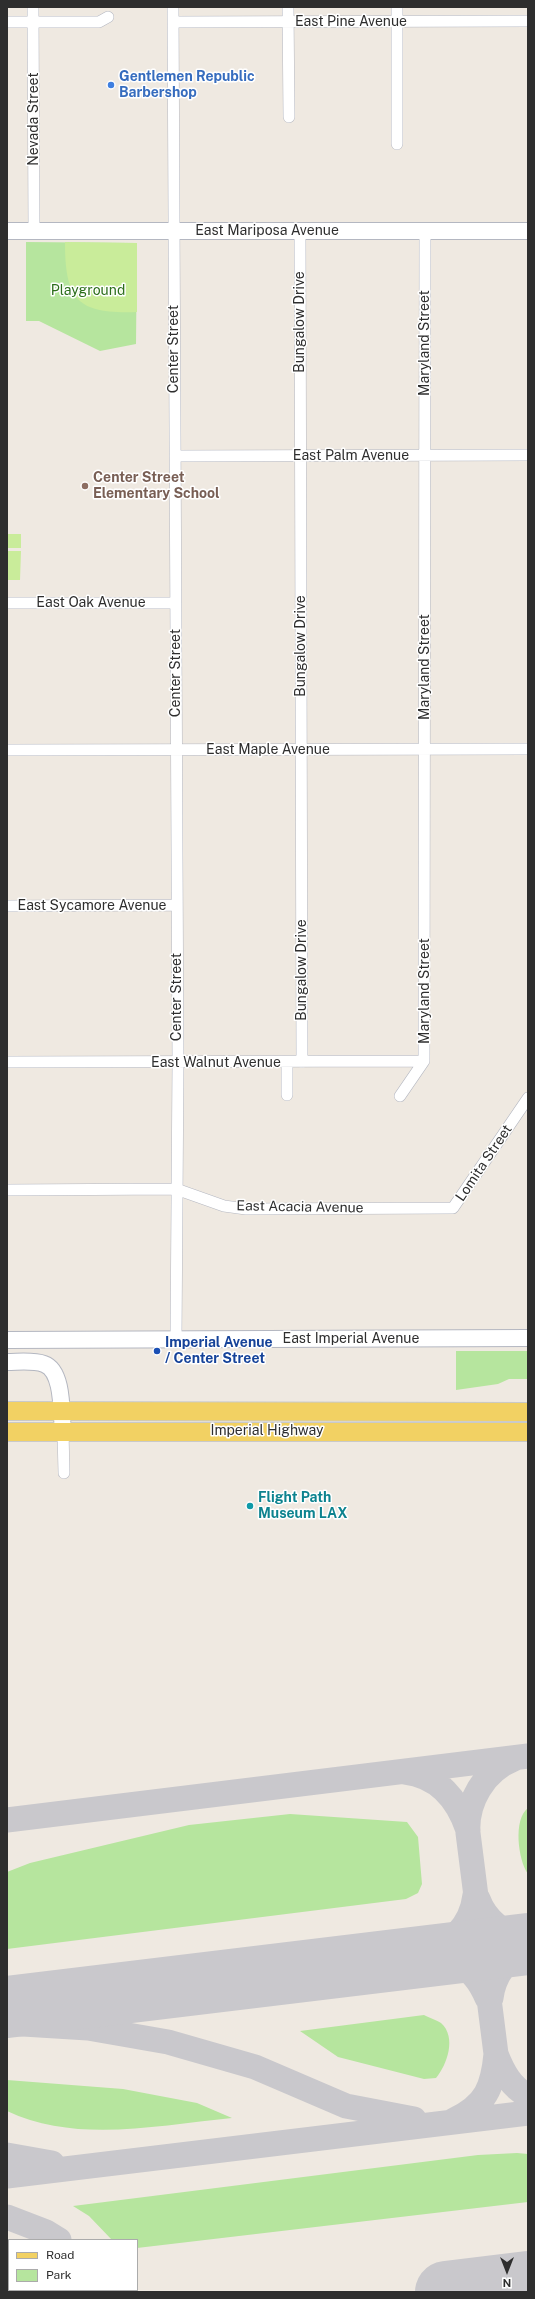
<!DOCTYPE html>
<html>
<head>
<meta charset="utf-8">
<style>
  body { margin:0 }
  #map { position:relative; width:535px; height:2299px; overflow:hidden; background:#efe9e1; font-family:"Public Sans",sans-serif }
  canvas { display:block }
  .frame { position:absolute; inset:0; border:8px solid #2e2e2e; pointer-events:none }
  .legend { position:absolute; left:8px; top:2239px; width:130px; height:52px; box-sizing:border-box; background:#fff; border:1px solid #ababab; margin:0; padding:5px 7px; list-style:none; font-size:12px; color:#2e2e2e }
  .legend li { display:flex; align-items:center; gap:8px; height:20px }
  .legend b { width:20px; border:1px solid #ababab }
  .north { position:absolute; left:487px; top:2251px; width:40px; height:40px; -webkit-text-stroke:3px #fff; paint-order:stroke; rotate:180deg; font-size:11px; font-weight:700; line-height:16px; text-align:center; color:#2e2e2e }
  .north::after { content:''; display:block; margin:auto; width:14px; height:18px; background:#2e2e2e; clip-path:polygon(50% 0,100% 100%,50% 72%,0 100%) }
</style>
</head>
<body>
<div id="map">
<canvas width="535" height="2299"></canvas>
<div class="frame"></div>
<ul class="legend">
<li><b style="height:5px;background:#f2d163"></b>Road</li>
<li><b style="height:11px;background:#b6e59e"></b>Park</li>
</ul>
<div class="north">N</div>
</div>
<script>
const c = document.querySelector('canvas').getContext('2d');
c.lineJoin = 'round';
function paint(path, color) {
  c.fillStyle = color;
  c.fill(path, 'evenodd');
}
function strokePath(path, color, width, dash) {
  c.strokeStyle = color;
  c.lineWidth = width;
  c.lineCap = dash ? 'butt' : 'round';
  c.setLineDash(dash || []);
  c.stroke(path);
}
function write(font, color, halo, rows, align = 'center') {
  c.font = font + ' "Public Sans",sans-serif';
  c.lineWidth = 3;
  c.setLineDash([]);
  c.textBaseline = 'middle';
  c.strokeStyle = halo;
  c.fillStyle = color;
  for (const [text, x, y, turn = 0] of rows) {
    c.save();
    c.translate(x, y);
    c.rotate((+turn || 0) * Math.PI / 180);
    c.textAlign = isNaN(turn) ? turn : align;
    if (halo) c.strokeText(text, 0, 0);
    c.fillText(text, 0, 0);
    c.restore();
  }
}
const green = new Path2D(`
  M26 242 137 243 136 344 100 351 39 321H26Z
  M456 1351H528V1379H509L498 1384 456 1390Z
  M528 1808V1874C518 1860 513 1819 528 1808Z
  M290 1814 407 1822 418 1837 422 1884 418 1893 406 1899 7 1949V1872L30 1863 189 1825Z
  M424 2015C429 2018 437 2020 441 2023 457 2037 447 2065 436 2078L424 2079 338 2057 300 2031Z
  M7 2080 123 2089 197 2103 232 2118C158 2125 77 2144 7 2111Z
  M517 2153 528 2154V2202L137 2248V2240H112L89 2216 73 2206 478 2155Z`);
const pitch = new Path2D(`
  M65 242 137 243V312C78 314 65 301 65 242Z
  M7 534H21V548H7Z
  M7 551H21L20 580H7Z`);
const taxiway = new Path2D(`
  M405 1772C439 1776 458 1800 468 1830
  M7 1820 528 1756
  M478 1899C486 1921 505 1935 528 1939
  M418 1955C448 1947 471 1928 475 1895
  M408 1957C446 1959 470 1957 487 1998
  M491 1998C494 1974 507 1958 528 1947
  M7 2023 88 2028 168 2042 255 2067 346 2106 414 2119
  M496 2054C503 2072 511 2087 528 2096
  M454 2120C486 2105 493 2087 496 2054L468 1833C466 1802 484 1771 514 1759
  M7 2155 52 2163
  M7 2176 528 2113
  M7 2217 46 2232 59 2240
  M90 2290V2292
  M451 2291 479 2292
  M58 2292 59 2290`);
const runway = new Path2D(`
  M7 2007 528 1944
  M446 2292 528 2282`);
const street = new Path2D(`
  M33 7 34 231
  M173 7 178 1063 176 1339
  M288 7 289 117
  M397 7V144
  M7 22H99L108 17
  M173 22 528 21
  M300 231 302 1062
  M175 456 528 455
  M7 603H175
  M7 750 528 749
  M7 906 176 905
  M7 1062 424 1061
  M287 1063V1095
  M400 1096 424 1061 425 231
  M7 1190 176 1189 224 1206 246 1209 453 1208 528 1098
  M63 1432 64 1473`);
const secondary = new Path2D(`
  M7 231H528
  M7 1340 528 1338
  M7 1362C19 1362 33 1360 44 1364 64 1371 61 1414 63 1432`);
const primary = new Path2D(`
  M7 1411 528 1412
  M7 1432H528`);
const markers = [
  [111,85,4,"#3f7fe0"],
  [85,486,4,"#8d6e63"],
  [157,1351,4,"#1a4fb4"],
  [250,1506,4,"#0f9aa8"]
];
const streetNames = [
  ["East Pine Avenue",351,22],
  ["Nevada Street",34,119,-90],
  ["East Mariposa Avenue",267,231],
  ["Bungalow Drive",300,322,-90],
  ["Maryland Street",425,343,-90],
  ["Center Street",174,349,-90],
  ["East Palm Avenue",351,456],
  ["East Oak Avenue",91,603],
  ["Bungalow Drive",301,646,-90],
  ["Maryland Street",425,667,-90],
  ["Center Street",176,673,-90],
  ["East Maple Avenue",268,750],
  ["East Sycamore Avenue",92,906],
  ["Bungalow Drive",302,970,-90],
  ["Maryland Street",425,991,-90],
  ["Center Street",177,997,-90],
  ["East Walnut Avenue",216,1063],
  ["Lomita Street",484,1163,-56],
  ["East Acacia Avenue",300,1207,1],
  ["East Imperial Avenue",351,1339],
  ["Imperial Highway",267,1431]
];
const shopNames = [
  ["Gentlemen Republic",119,77],
  ["Barbershop",119,93]
];
const parkNames = [
  ["Playground",88,291]
];
const educationNames = [
  ["Center Street",93,478],
  ["Elementary School",93,494]
];
const transitNames = [
  ["Imperial Avenue",165,1343],
  ["/ Center Street",165,1359]
];
const cultureNames = [
  ["Flight Path",258,1498],
  ["Museum LAX",258,1514]
];
paint(green, '#b6e59e');
paint(pitch, '#c9ec9a');
strokePath(taxiway, '#c9c8cc', 25);
strokePath(runway, '#c9c8cc', 62);
strokePath(street, '#b4b7c1', 12);
strokePath(secondary, '#b4b7c1', 18);
strokePath(primary, '#c9c9c9', 20);
strokePath(street, '#fff', 11);
strokePath(secondary, '#fff', 16);
strokePath(primary, '#f2d163', 18);
for (const [x, y, r, color] of markers) {
  const dot = new Path2D();
  dot.arc(x, y, r, 0, 2 * Math.PI);
  c.fillStyle = color;
  c.fill(dot);
  strokePath(dot, '#fff', 1.5);
}
write('14px', '#2e2e2e', '#fff', streetNames);
write('bold 14px', '#366cbe', '#fff', shopNames, 'left');
write('14px', '#2c6e1b', '#fff', parkNames);
write('bold 14px', '#785e54', '#fff', educationNames, 'left');
write('bold 14px', '#164399', '#fff', transitNames, 'left');
write('bold 14px', '#0d838f', '#fff', cultureNames, 'left');
</script>
</body>
</html>
